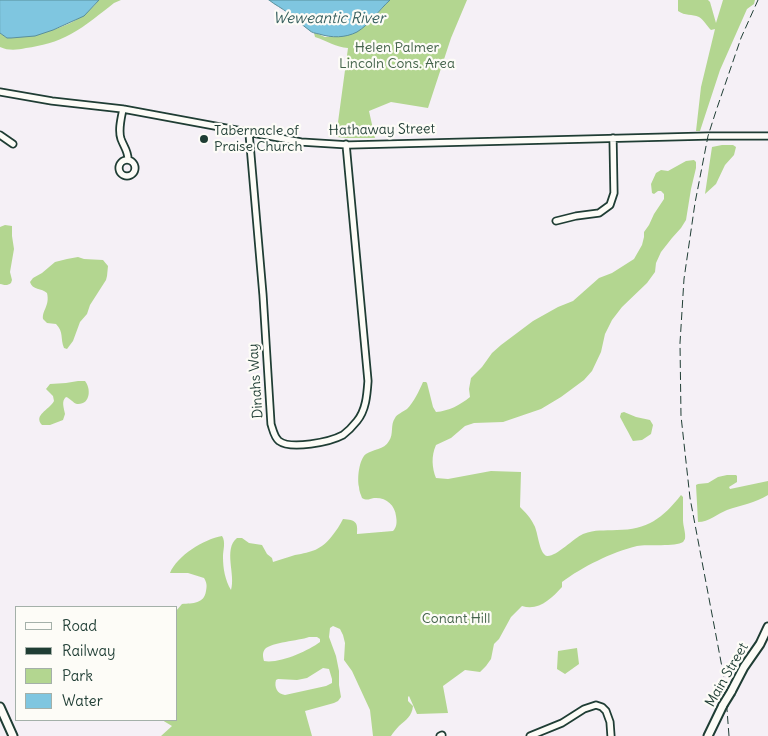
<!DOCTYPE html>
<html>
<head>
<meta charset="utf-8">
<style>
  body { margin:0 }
  #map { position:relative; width:768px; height:736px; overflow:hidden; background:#f5f0f6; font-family:Delius,sans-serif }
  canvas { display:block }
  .legend { position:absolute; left:15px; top:606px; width:162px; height:115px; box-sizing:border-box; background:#fdfcf7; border:1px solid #a4b0a9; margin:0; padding:6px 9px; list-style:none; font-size:15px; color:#1f3d34 }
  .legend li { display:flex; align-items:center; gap:10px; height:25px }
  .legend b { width:25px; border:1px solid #a4b0a9 }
</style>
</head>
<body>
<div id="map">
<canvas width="768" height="736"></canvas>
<ul class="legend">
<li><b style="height:6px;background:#fdfcf7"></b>Road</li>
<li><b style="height:6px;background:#1f3d34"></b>Railway</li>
<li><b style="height:14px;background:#b3d690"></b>Park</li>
<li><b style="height:14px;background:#7fc6e0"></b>Water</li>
</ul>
</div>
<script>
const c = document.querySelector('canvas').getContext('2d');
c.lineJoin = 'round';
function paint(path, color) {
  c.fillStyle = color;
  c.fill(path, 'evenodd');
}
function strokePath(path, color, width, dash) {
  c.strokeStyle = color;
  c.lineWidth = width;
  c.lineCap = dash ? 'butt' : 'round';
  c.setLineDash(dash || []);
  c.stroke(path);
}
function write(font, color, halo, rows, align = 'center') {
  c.font = font + ' Delius,sans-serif';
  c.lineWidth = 4.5;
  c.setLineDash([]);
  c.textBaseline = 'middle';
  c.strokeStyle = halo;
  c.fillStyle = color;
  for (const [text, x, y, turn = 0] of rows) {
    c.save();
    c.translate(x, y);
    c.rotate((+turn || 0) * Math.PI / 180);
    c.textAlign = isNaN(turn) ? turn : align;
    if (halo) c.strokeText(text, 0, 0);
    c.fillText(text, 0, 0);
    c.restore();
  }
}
const green = new Path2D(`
  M99 0H121L114 3C101 13 86 26 71 34 57 42 41 46 26 48 17 50 9 51 0 47V33L7 38H11C46 32 75 29 99 0Z
  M374 0H467L451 38 428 108 391 102 369 111 375 138H347L336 137 348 48C336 47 327 41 315 37L314 33 318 34 325 37 344 36 375 16 388 2Z
  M678 0H708L710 2 716 23 723 0H755L754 4 747 9 720 70 700 131H696L701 87 715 29 711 30C707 26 704 20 699 17 692 14 685 16 678 11Z
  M722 145H733L736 147 734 155 725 165 716 184 705 194 712 147Z
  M694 160 696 162V168L691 189 686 220 681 228 672 238 661 252 656 263 655 272 647 283 622 307 612 320 605 334 601 352 592 371 584 380 561 397 541 409 503 422 474 423 465 426 451 438 436 445C431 456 432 468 436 478L448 479 491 471 521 472 520 507C525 512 531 518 534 525 538 531 539 554 547 556 556 557 574 538 583 534 596 529 603 531 617 530 647 530 663 518 681 495L683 497C683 505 683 512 683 520 683 526 686 533 685 539 684 540 684 541 683 542 676 547 647 544 637 546 612 552 582 567 562 582V587C551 599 539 611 522 606L511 617 499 639 494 644 491 659 486 666 480 672 465 670 443 686 448 713 417 714 409 696 408 697V701L413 706C412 716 406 720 399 726 396 729 393 733 391 736H373L370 710 352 671 344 660 345 643 343 635 340 629 333 626 330 628 329 637 336 656 339 671V685L341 697 338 701 334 703 305 711 312 736H161L172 726 162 720H176V611L182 604C193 603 204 604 206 591 207 586 207 583 204 578L188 573H170C177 556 204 539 222 536 226 542 223 550 223 557 223 568 225 580 231 590 236 575 223 549 237 538H242L249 543 262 545 267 554 272 558 273 562C280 560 288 557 295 555 312 552 321 550 332 536 336 531 340 525 343 519 356 520 358 522 357 534L393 531C397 527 397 522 396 516 395 505 386 497 374 498 369 499 367 501 362 498 361 495 359 491 359 487 357 479 359 459 366 454 373 449 384 450 389 441 394 434 390 425 395 418 397 414 403 412 407 409 414 402 419 391 423 382H426L427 383 433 407 436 412C449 411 460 405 470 397L469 389 471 378 482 367 492 353 501 345 533 321 558 307 573 301 599 278 612 273 634 259 642 245 644 237V232L649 225 654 214 664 199V194L661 191H658L654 194 652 193 651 184 656 173 661 170 668 171 686 161ZM309 637H317L320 639V642C308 651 279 664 264 661 263 657 262 653 265 649 272 642 298 641 309 637ZM323 668 329 669 332 679V683L326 686 285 695C277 694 274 687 276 680L278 679 297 680 307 678Z
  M5 225 12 226V236L14 249 10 272 12 280 11 283C7 286 5 285 0 284V227Z
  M78 257 84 259 103 260 108 266 107 276 106 280 90 305 87 314 80 322 73 341 67 349 64 348C60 338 64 332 56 324L47 323 43 319C42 310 50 306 47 293 42 288 32 290 30 282L33 278 42 273 55 262 67 259Z
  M78 381H85C91 388 91 405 77 404 73 403 70 398 66 397 61 401 64 408 65 414L63 420 50 425H42C33 415 49 410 54 401L53 396 46 389 50 384 66 383Z
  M624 412 636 417 650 420 653 425 651 434 642 440 633 441C632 439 621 419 620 417 620 416 621 414 621 413Z
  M727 475H736L737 476V482L729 487 730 489 768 481V495C755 503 741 505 727 510 717 514 709 522 698 522L696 485 698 484 708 483 718 477Z
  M577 648 579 664 565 674 557 669 558 651Z`);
const water = new Path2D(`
  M0 0H99L84 16 53 30 35 36 11 38H7L0 33Z
  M269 0H390C379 10 370 24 357 32 345 38 332 38 319 34 315 33 312 33 309 30 302 25 295 18 288 13 282 8 275 5 269 0Z`);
const minor = new Path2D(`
  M0 92 52 101 123 109 301 142 349 145 708 136H768
  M123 109C121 119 118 130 121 139 124 147 128 151 128 159
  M249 133 263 295 271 424C273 430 274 437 279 441 291 450 330 442 343 435 347 432 353 426 357 421 366 410 367 395 368 381L346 144
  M0 135 13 144
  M119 168a8 8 0 1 1 16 0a8 8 0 1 1-16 0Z
  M556 221 576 216 599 213 610 205 614 193 613 138
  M440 736 442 735
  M530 736 562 723 584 709 596 705 602 707 606 711 610 722 611 736`);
const major = new Path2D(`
  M731 692 744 667 760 644 768 627
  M0 707 13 736
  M708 736 723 705`);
const rail = new Path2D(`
  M729 736 725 683 690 498 681 416 680 343 684 279 695 203 708 136 716 111 741 38 758 0`);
const majorBridge = new Path2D(`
  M723 705 731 692`);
const markers = [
  [204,139,5,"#1f3d34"]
];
const parkNames = [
  ["Helen Palmer",397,48],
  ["Lincoln Cons. Area",397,64],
  ["Conant Hill",456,619]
];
const streetNames = [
  ["Hathaway Street",382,130,-1],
  ["Dinahs Way",256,381,-94],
  ["Main Street",727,675,-60]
];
const poiNames = [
  ["Tabernacle of",214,131],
  ["Praise Church",214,147]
];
const waterNames = [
  ["Weweantic River",329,19]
];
paint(green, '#b3d690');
paint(water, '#7fc6e0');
strokePath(water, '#598f9b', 1);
strokePath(minor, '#1f3d34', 9);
strokePath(major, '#1f3d34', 11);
strokePath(minor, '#fdfcf7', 5.5);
strokePath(major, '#fdfcf7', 7);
strokePath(rail, '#1f3d34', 1, [8, 4]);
strokePath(majorBridge, '#1f3d34', 11, []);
strokePath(majorBridge, '#fdfcf7', 7);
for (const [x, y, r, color] of markers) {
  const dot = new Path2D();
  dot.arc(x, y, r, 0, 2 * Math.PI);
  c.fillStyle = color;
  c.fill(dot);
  strokePath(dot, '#fdfcf7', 2);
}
write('14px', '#44634b', '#fdfcf7', parkNames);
write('14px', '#1f3d34', '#fdfcf7', streetNames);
write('14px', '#1f3d34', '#fdfcf7', poiNames, 'left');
write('italic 15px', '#375f5f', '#fdfcf7', waterNames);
</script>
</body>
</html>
